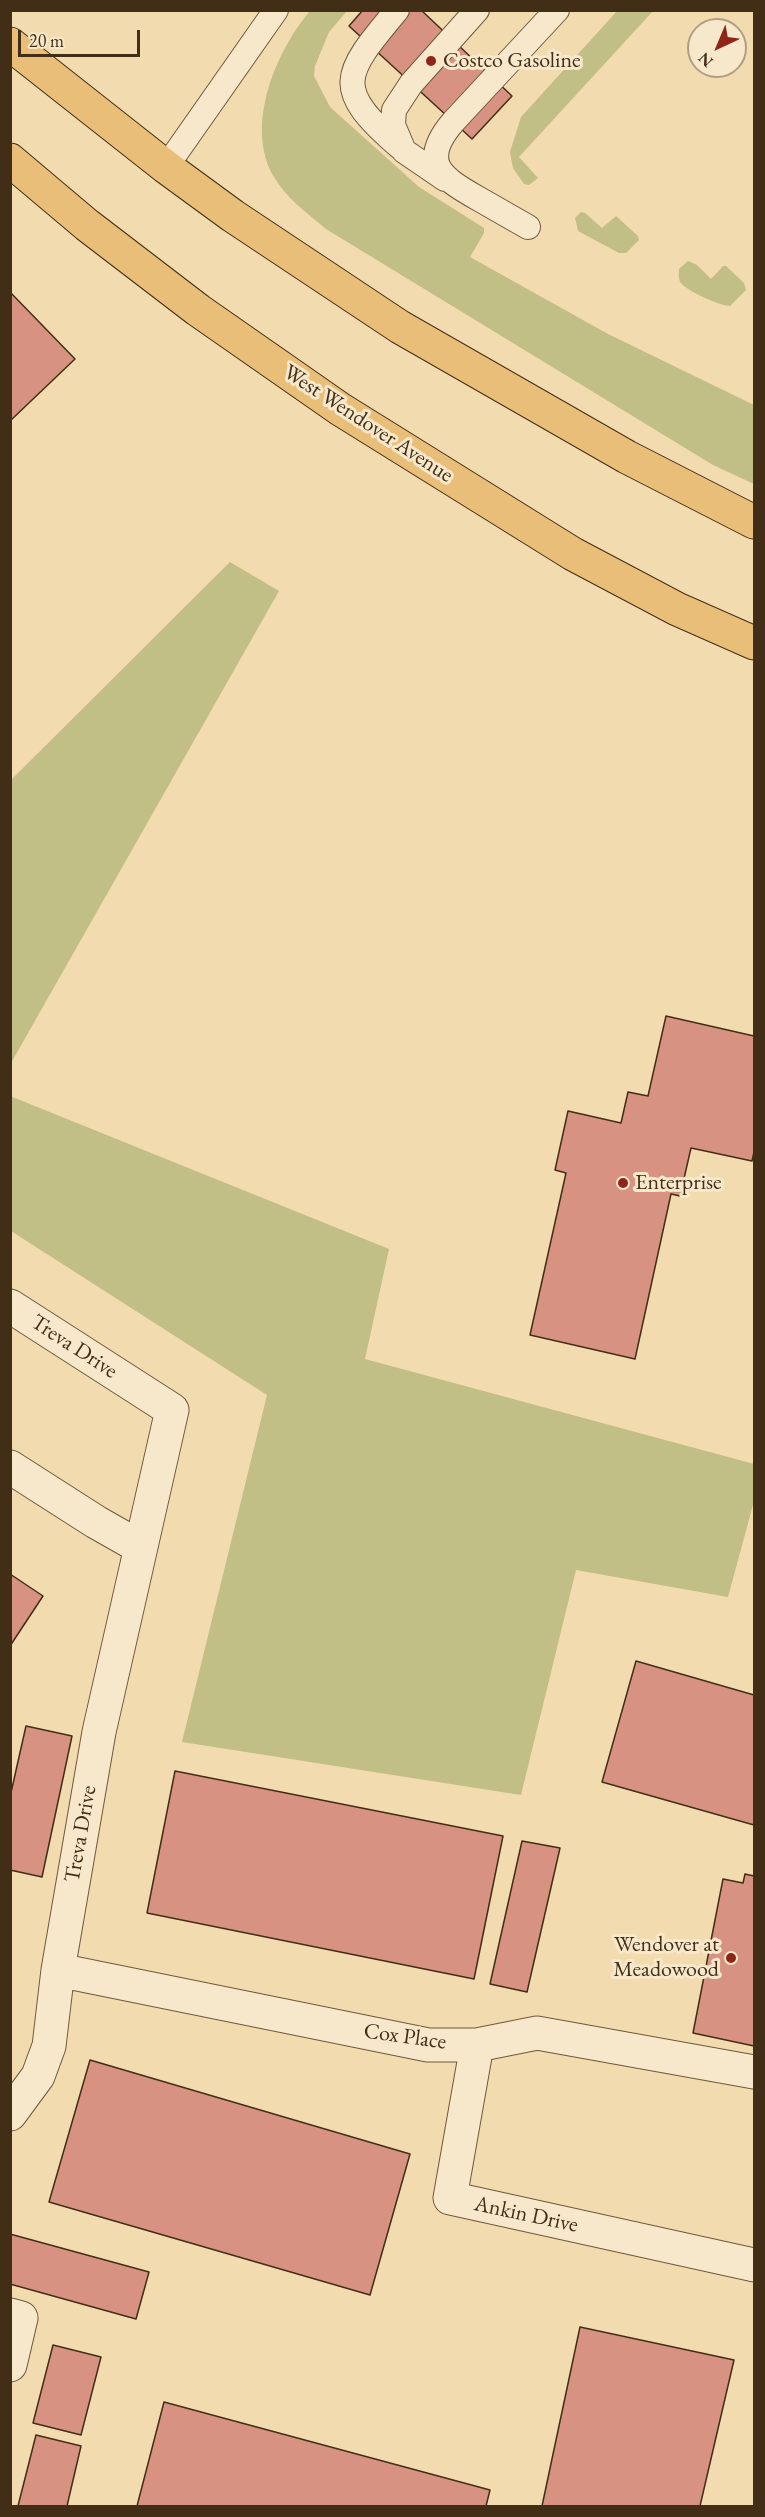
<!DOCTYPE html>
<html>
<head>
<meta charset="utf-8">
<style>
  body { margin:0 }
  #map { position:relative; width:765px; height:2517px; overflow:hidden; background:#f2dbaf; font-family:"EB Garamond",serif }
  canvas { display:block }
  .frame { position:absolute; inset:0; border:12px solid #422e17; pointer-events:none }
  .north { position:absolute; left:687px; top:18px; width:60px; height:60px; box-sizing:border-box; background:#f7e8cb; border:2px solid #af9e83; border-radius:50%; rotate:224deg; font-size:16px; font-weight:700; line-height:24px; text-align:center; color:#422e17 }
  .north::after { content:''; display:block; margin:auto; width:21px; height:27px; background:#8f2418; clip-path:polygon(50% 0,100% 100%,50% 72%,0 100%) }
  .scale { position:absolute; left:18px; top:30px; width:122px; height:27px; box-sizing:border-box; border:3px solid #422e17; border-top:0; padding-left:8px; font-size:18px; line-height:21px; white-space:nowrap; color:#422e17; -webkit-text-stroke:4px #f7e8cb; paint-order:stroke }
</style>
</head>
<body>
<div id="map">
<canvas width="765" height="2517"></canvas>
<div class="frame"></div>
<div class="north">N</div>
<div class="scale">20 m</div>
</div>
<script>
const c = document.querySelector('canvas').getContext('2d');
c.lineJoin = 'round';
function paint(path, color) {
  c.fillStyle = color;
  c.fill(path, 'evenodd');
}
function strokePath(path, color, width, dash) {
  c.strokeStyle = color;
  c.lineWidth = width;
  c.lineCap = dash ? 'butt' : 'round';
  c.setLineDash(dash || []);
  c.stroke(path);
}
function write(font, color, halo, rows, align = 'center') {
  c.font = font + ' "EB Garamond",serif';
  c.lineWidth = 6;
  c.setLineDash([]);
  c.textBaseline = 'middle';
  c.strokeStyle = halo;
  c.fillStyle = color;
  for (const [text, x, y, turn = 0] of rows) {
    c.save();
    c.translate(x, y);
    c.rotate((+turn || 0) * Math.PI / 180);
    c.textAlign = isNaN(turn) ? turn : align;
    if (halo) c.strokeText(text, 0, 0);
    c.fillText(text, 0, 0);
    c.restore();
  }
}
const green = new Path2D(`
  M618 10 653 11 519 157 538 178 529 185 524 184 513 168 510 152 521 117Z
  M310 11H347L329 32 315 66 314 76 330 107 419 187 484 228V233L470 257 608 334 754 405V484L713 465 326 229C307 213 286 198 274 177 244 126 276 51 310 11Z
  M581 212 585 213 602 228 616 216 638 236 639 240 626 253H619L578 231 575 218Z
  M688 261 697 265 711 279 723 266H726L744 283 746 290 730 306C720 306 687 291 681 283 678 279 679 274 679 269Z
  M230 562 279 591 11 1063V780Z
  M10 1096 389 1249 365 1359 754 1464V1501L728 1597 576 1570 521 1795 182 1742 267 1395 11 1231Z`);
const building = new Path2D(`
  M363 10H421L512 96 472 139 349 26Z
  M10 292 75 359 10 421Z
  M666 1016 754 1036V1152L752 1161 691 1148 680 1196 671 1194 635 1359 530 1335 566 1173 555 1170 568 1111 621 1123 628 1092 648 1096Z
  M10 1574 43 1596 10 1646Z
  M636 1661 754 1695V1825L602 1782Z
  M26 1726 72 1736 42 1877 10 1870V1797Z
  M175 1771 503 1836 474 1979 147 1913Z
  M522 1841 560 1848 527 1992 490 1984Z
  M745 1874 754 1876V2046L693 2033 723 1879 743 1883Z
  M90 2060 410 2154 370 2295 49 2202Z
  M10 2234 149 2272 136 2319 10 2284Z
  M580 2327 734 2360 700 2506H542Z
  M53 2345 101 2357 81 2435 33 2423Z
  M164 2402 490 2490 486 2506H137Z
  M36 2435 81 2446 67 2506H18Z`);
const lane = new Path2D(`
  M397 10C343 75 331 88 401 148
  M166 167 276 10
  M445 179 404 151 393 125 394 110 411 84 477 10
  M528 227C512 218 495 208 479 199 442 178 418 163 453 122L557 10`);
const street = new Path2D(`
  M10 1306 172 1410 99 1732 58 1970 49 2046 38 2076 10 2114
  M10 1467 96 1522 140 1547
  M58 1970 428 2045H477L537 2033 754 2072
  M477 2045 450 2198 754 2265
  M10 2315 21 2318 10 2365`);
const highway = new Path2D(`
  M10 44 166 167 233 216 400 327 627 457 754 522
  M10 160 87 225 198 310 340 409 573 554 677 609 754 643`);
const markers = [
  [431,61,6,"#8f2418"],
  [623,1183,6,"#8f2418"],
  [731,1958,6,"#8f2418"]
];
const poiNames = [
  ["Costco Gasoline",443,61],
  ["Enterprise",635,1183],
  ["Wendover at",719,1945,"right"],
  ["Meadowood",719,1970,"right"]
];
const streetNames = [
  ["West Wendover Avenue",368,424,33],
  ["Treva Drive",74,1347,33],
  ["Treva Drive",81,1834,-80],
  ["Cox Place",405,2037,8],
  ["Ankin Drive",526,2215,12]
];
paint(green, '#c1be86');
paint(building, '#d79282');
strokePath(building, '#422e17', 1.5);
strokePath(lane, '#6e593d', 26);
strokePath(street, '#6e593d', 35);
strokePath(highway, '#422e17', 35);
strokePath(lane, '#f7e8cb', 24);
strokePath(street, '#f7e8cb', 33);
strokePath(highway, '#e9be78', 33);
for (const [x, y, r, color] of markers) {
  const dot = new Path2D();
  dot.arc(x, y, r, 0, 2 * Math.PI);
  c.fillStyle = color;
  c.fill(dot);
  strokePath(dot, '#f7e8cb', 2);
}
write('22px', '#422e17', '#f7e8cb', poiNames, 'left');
write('22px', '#422e17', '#f7e8cb', streetNames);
</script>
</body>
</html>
